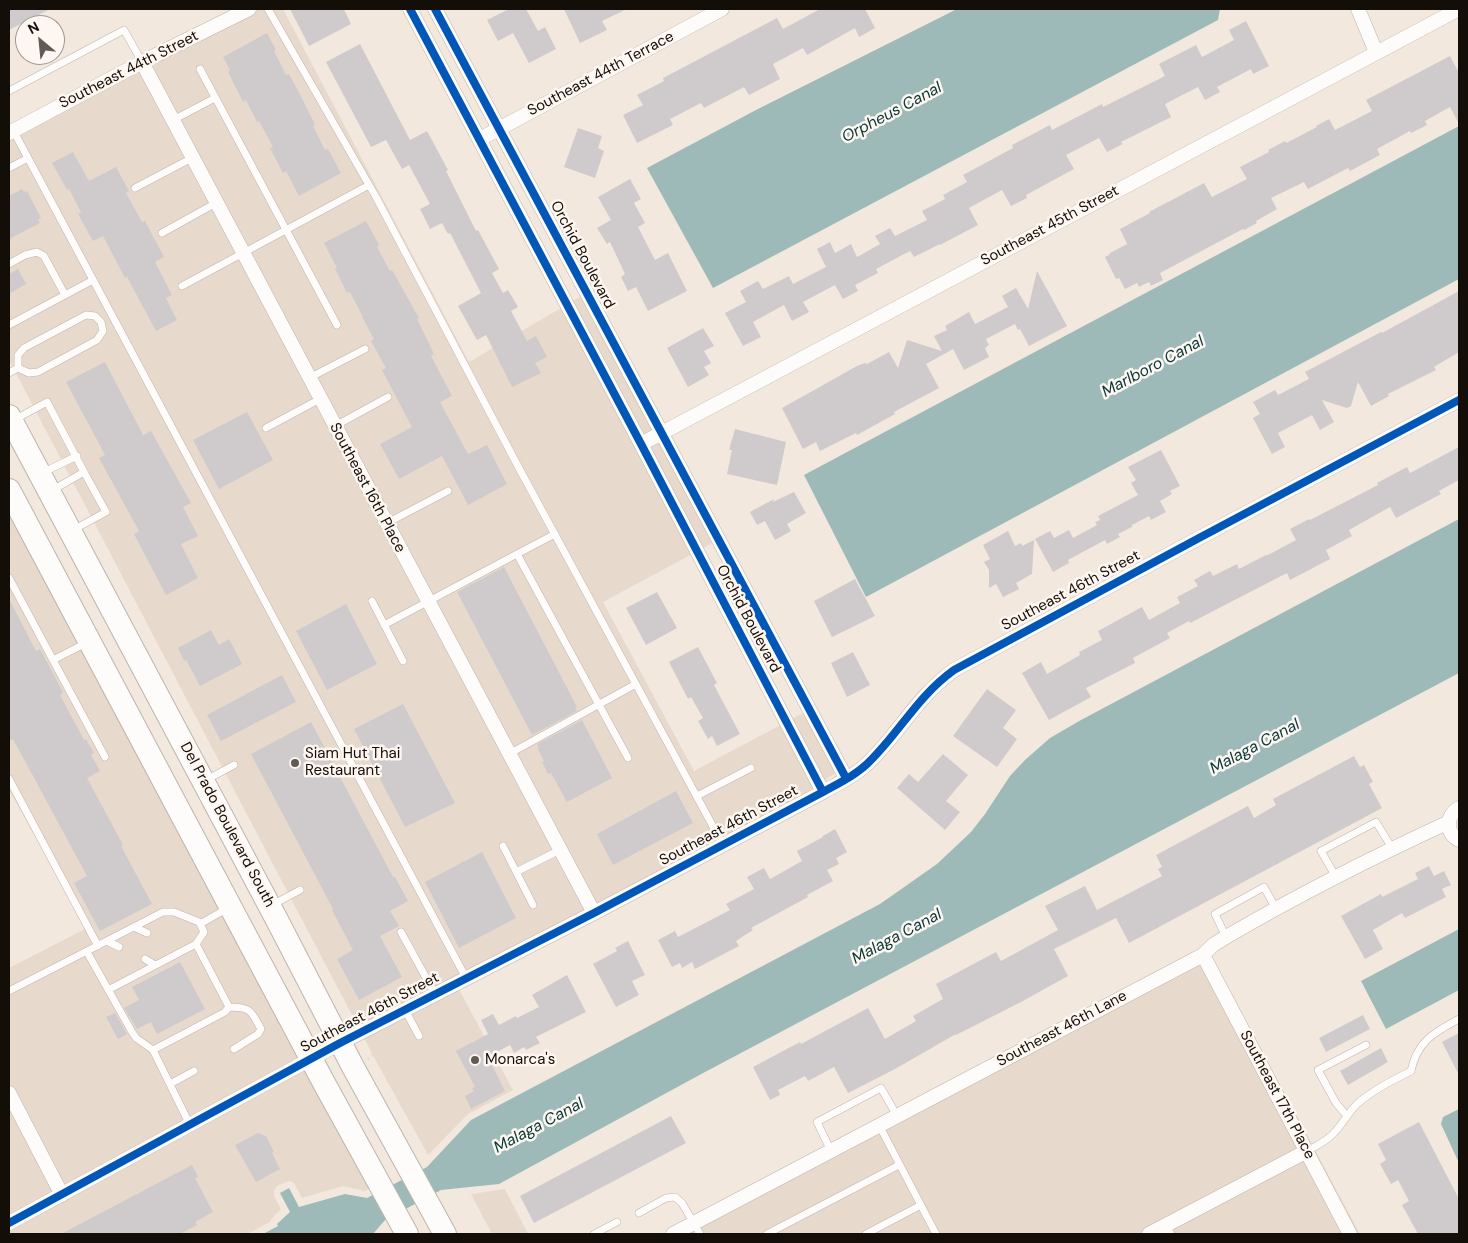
<!DOCTYPE html>
<html>
<head>
<meta charset="utf-8">
<style>
  body { margin:0 }
  #map { position:relative; width:1468px; height:1243px; overflow:hidden; background:#f2e8de; font-family:"DM Sans",sans-serif }
  canvas { display:block }
  .frame { position:absolute; inset:0; border:10px solid #140e08; pointer-events:none }
  .north { position:absolute; left:15px; top:15px; width:50px; height:50px; box-sizing:border-box; background:#fef6f0; border:1px solid #a09993; border-radius:50%; rotate:332deg; font-size:14px; font-weight:700; line-height:20px; text-align:center; color:#140e08 }
  .north::after { content:''; display:block; margin:auto; width:18px; height:22px; background:#625a53; clip-path:polygon(50% 0,100% 100%,50% 72%,0 100%) }
</style>
</head>
<body>
<div id="map">
<canvas width="1468" height="1243"></canvas>
<div class="frame"></div>
<div class="north">N</div>
</div>
<script>
const c = document.querySelector('canvas').getContext('2d');
c.lineJoin = 'round';
function paint(path, color) {
  c.fillStyle = color;
  c.fill(path, 'evenodd');
}
function strokePath(path, color, width, dash) {
  c.strokeStyle = color;
  c.lineWidth = width;
  c.lineCap = dash ? 'butt' : 'round';
  c.setLineDash(dash || []);
  c.stroke(path);
}
function write(font, color, halo, rows, align = 'center') {
  c.font = font + ' "DM Sans",sans-serif';
  c.lineWidth = 5;
  c.setLineDash([]);
  c.textBaseline = 'middle';
  c.strokeStyle = halo;
  c.fillStyle = color;
  for (const [text, x, y, turn = 0] of rows) {
    c.save();
    c.translate(x, y);
    c.rotate((+turn || 0) * Math.PI / 180);
    c.textAlign = isNaN(turn) ? turn : align;
    if (halo) c.strokeText(text, 0, 0);
    c.fillText(text, 0, 0);
    c.restore();
  }
}
const commercial = new Path2D(`
  M253 9H283L469 362 583 295 722 538 603 602 694 771 807 711 843 768 802 795 456 984 513 1090 468 1114 428 1155 376 1061 9 360V139Z
  M9 511 371 1188 365 1191 343 1186 302 1198 294 1183 290 1181 286 1182 277 1186 274 1190V1196L281 1209 272 1218 270 1222 247 1234H9V968L87 928 9 790Z
  M1208 950 1360 1234H679Z
  M505 1189 528 1234H492L471 1194Z`);
const water = new Path2D(`
  M957 9H1220L1218 20 713 288 647 168 756 110Z
  M1459 126V279L866 597 804 475Z
  M1459 519V673L705 1072 499 1184 441 1190 385 1220 373 1234H263L278 1226 277 1224 290 1212 280 1193 289 1188 299 1207 345 1194 367 1198 427 1167 471 1120 880 904 937 864 971 832 985 814 1010 776 1025 760 1050 738 1081 720Z
  M1459 929V990L1386 1029 1361 981Z
  M1459 1109V1163L1441 1124 1443 1117Z`);
const building = new Path2D(`
  M9 9H50L9 30Z
  M290 9H344L351 24 309 46Z
  M509 9H526L538 31 545 27 556 49 529 63 513 33 498 41 487 20Z
  M564 9H627L602 21 607 30 580 43Z
  M820 9H865L875 28 859 37 855 28 807 55 803 48 773 64 780 79 749 95 744 87 704 108 701 103 670 119 673 125 637 143 623 115 643 105 637 95 664 81 663 78 777 18 783 29Z
  M1246 21 1269 66 1253 74 1251 69 1217 87 1220 92 1205 100 1198 87 1165 104 1171 117 1121 142 1123 144 1107 152 1099 138 1066 155 1074 169 1026 195 1027 198 1011 206 1002 190 969 208 978 225 940 245V244L914 257 910 251 876 269 878 273 855 285 858 291 843 299 835 285 803 302 809 312 792 321 784 305 753 322 761 337 743 346 725 313 746 302 740 291 758 281 763 289 789 276 793 284 826 267 817 249 830 242 835 253 851 244 857 257 880 244 875 236 890 228 895 236 927 220 922 211 945 199 943 195 967 182 963 175 1013 148 1012 145 1050 125 1052 130 1102 104 1103 107 1165 76 1159 64 1196 45 1202 57 1234 40 1229 30Z
  M267 33 276 50 274 51 286 75 289 74 302 98 315 125 313 126 325 150 328 149 341 173 299 196 286 171 283 173 270 148 273 147 259 121 257 122 246 100 243 102 228 72 230 70 223 57Z
  M360 44 410 140 427 131 448 170 446 171 476 231 478 230 499 269 492 273 503 293 508 290 518 307 511 311 527 341 536 336 547 357 535 363 541 373 512 387 486 335 477 340 458 306 481 293 450 233 448 234 442 223 430 229 420 209 430 204 409 165 402 169 386 140 371 147 326 62Z
  M1450 56 1459 73V124L1450 107 1425 121 1427 125 1411 133 1410 131 1377 149 1380 155 1350 171 1348 168 1308 189 1304 182 1271 198 1277 209 1256 221 1257 223 1244 230 1243 229 1160 273 1163 280 1151 286 1149 282 1139 287 1137 283 1125 289 1119 278 1116 279 1105 257 1109 255 1110 253 1127 244 1120 229 1150 213 1149 212 1204 183 1212 197 1247 179 1240 167 1269 152 1268 150 1285 141 1286 143 1317 127 1316 126 1329 119 1335 130 1372 111 1366 100Z
  M578 128 602 136 598 148 604 151 595 178 564 167Z
  M73 152 89 181 116 167 129 191 126 193 142 222 145 221 164 257 155 262 172 295 166 298 177 320 156 331 127 277 125 278 103 236 93 241 78 214 81 212 69 189 67 190 52 163Z
  M630 179 641 199 634 203 645 223 638 227 655 260 668 253 687 291 648 311 636 287 628 291 621 277 625 274 610 242 607 244 597 228 611 220 598 197Z
  M22 189 24 192 27 191 41 218 38 219 40 223 9 239V196Z
  M366 221 379 245 377 247 390 271 392 270 419 318 417 319 434 354 431 356 452 396 440 402 468 454 487 445 507 484 468 505 442 456 399 479 380 444 412 427 382 370 386 368 371 341 374 339 362 317H363L350 292 347 293 335 269 337 268 324 243Z
  M18 269 26 284 9 294V274Z
  M1037 271 1067 326 1029 346 1020 329 1018 330 1015 324 986 339 989 345 985 348 989 357 964 370 953 349 926 364 939 388 894 412 895 414 857 435 856 433 820 451 816 442 803 449 782 408 857 366 865 363 867 364 889 352 898 368 907 340 942 351 934 336 947 330 945 326 969 312 975 324 1008 307 1002 296 1016 288 1028 309Z
  M1459 291V352L1434 367 1436 370 1388 394 1389 396 1371 406 1358 382 1351 406 1347 408 1322 400 1334 422 1320 430 1312 415 1278 433 1285 447 1272 454 1253 418 1260 414 1253 402 1275 390 1278 395 1309 379 1305 372 1381 332 1382 333Z
  M703 328 714 346 704 351 711 363 704 367 709 375 688 387 667 348Z
  M105 362 143 435 151 431 191 503 183 507 198 536 181 544 198 578 166 595 134 534 139 531 99 458 105 455 66 382Z
  M247 412 273 460 219 489 193 440Z
  M735 429 786 442 777 485 727 474 732 450H729Z
  M1459 447V480L1439 491 1441 494 1396 518 1390 507 1349 530 1352 536 1326 550 1330 559 1290 580 1287 573 1190 623 1189 621 1167 633 1170 638 1133 658 1135 663 1086 688 1091 697 1049 720 1022 673 1041 662 1047 674 1080 655 1079 652 1102 640 1098 631 1142 607 1149 620 1180 603 1177 597 1198 586 1194 580 1210 571 1213 576 1237 564 1239 569 1266 555V556L1296 540 1290 529 1309 519 1310 520 1378 485 1377 483 1407 467 1410 473Z
  M1161 450 1180 486 1170 491 1172 494 1160 501 1166 512 1151 520 1149 516 1132 525V527L1118 534 1120 537 1107 544 1105 540 1068 560 1069 563 1053 572 1035 539 1050 531 1054 538 1069 530 1073 538 1097 525 1095 522 1100 520 1098 516 1138 495 1131 483 1136 480 1128 467Z
  M794 492 806 513 787 524 791 531 775 540 765 521 757 525 750 512 774 499 773 502Z
  M1008 531 1015 546 1021 543 1022 546 1034 540 1032 574 1016 583 1019 589 1003 597 996 584 989 588V570L984 562 990 559 983 545Z
  M504 567 577 707 575 708 577 711 532 735 457 592Z
  M855 579 875 616 832 637 814 601Z
  M657 592 677 628 646 645 626 608Z
  M9 599 36 651 40 649 63 692 60 695 84 740 86 739 94 753 91 755 100 771 87 778 123 845 121 846 152 904 100 931 74 883 87 876 13 739 9 741Z
  M346 604 377 664 327 690 296 631Z
  M211 630 219 645 229 639 242 664 200 686 186 660 184 661 178 648Z
  M698 647 717 683 714 685 740 734 717 746 712 736 708 739 698 721 703 718 691 697 688 699 669 662Z
  M853 652 870 685 847 697 831 663Z
  M282 675 296 702 221 741 207 715Z
  M987 689 1016 710 1003 728 1017 739 997 767 953 736Z
  M403 704 455 803 405 827 354 729Z
  M582 720 612 778 567 802 551 773 548 774 542 762 544 761 538 749 539 748 537 744Z
  M311 722 393 877H395L408 901 390 911 399 926 380 936 402 977 359 1000 337 959 353 950 332 910 333 909 251 754Z
  M943 754 968 775 946 801 960 812 945 830 897 788 909 774 918 782Z
  M1354 756 1360 767 1364 765 1373 782 1369 784 1382 808 1129 943 1116 918 1054 949 1068 976 1021 1002 956 1035V1034L895 1069 848 1093 834 1067 808 1081 805 1076 778 1090 780 1095 770 1100 753 1067 800 1042 801 1044 868 1008 885 1039 916 1021 913 1016 943 999 936 984 996 952 1001 961 1058 930 1045 906 1085 886 1097 910 1162 876 1158 869 1162 867 1156 855 1248 806 1254 818 1276 805 1273 799Z
  M676 791 693 823 613 865 597 834Z
  M835 829 847 852 836 858 839 864 827 870 833 881 807 895 808 897 751 928 753 930 736 941 739 946 695 969 692 962 682 968 680 963 672 967 658 940 675 931 678 937 730 910 726 904 754 889 747 877 764 868 770 879 802 861 797 851 823 837V836Z
  M482 852 516 918 459 948 425 882Z
  M1429 866 1434 876 1444 871 1451 885 1442 889 1446 897 1405 918 1402 913 1373 930 1383 949 1365 959 1341 916 1381 894 1382 897 1418 879 1415 873Z
  M628 941 645 975 632 981 639 995 616 1007 593 964 617 951 615 948Z
  M180 962 205 1009 157 1034 151 1022 137 1029 124 1008 139 1000 132 987Z
  M567 975 586 1012 536 1037 540 1043 526 1050 524 1047 514 1053 510 1045 488 1057 505 1091 471 1109 465 1096 474 1091 472 1088 475 1087 456 1051 488 1034 481 1020 493 1014 499 1025 516 1016 517 1018 539 1007 532 995Z
  M115 1013 127 1034 118 1039 106 1017Z
  M1363 1015 1370 1029 1326 1052 1319 1038Z
  M1459 1033V1075L1442 1042Z
  M1381 1048 1388 1062 1348 1085 1340 1071Z
  M671 1116 686 1143 534 1223 520 1196Z
  M1419 1122 1459 1199V1234H1418L1402 1205 1409 1201 1398 1180 1391 1184 1380 1164 1386 1160 1378 1144Z
  M258 1133 266 1136 274 1152 272 1153 280 1169 256 1182 235 1145Z
  M192 1165 198 1177 195 1178 213 1212 195 1222 197 1225 180 1234H61Z`);
const path = new Path2D(`
  M426 1025 464 1005
  M368 1059 378 1051 408 1035
  M32 1234 294 1095 308 1091`);
const service = new Path2D(`
  M268 9 376 197 520 470 723 845
  M200 69 337 325
  M9 91 124 30 142 62
  M173 120 215 98
  M13 130 466 978
  M9 168 28 158
  M135 188 192 158
  M162 233 216 203
  M9 264 25 255 37 252 44 256 65 295
  M182 286 369 185
  M9 325 93 280
  M9 373 18 368 29 373 38 372 97 340 103 331 101 322 95 316 86 315 24 348 18 355V368
  M309 378 365 349
  M14 420 47 402 84 472
  M335 426 388 397
  M266 428 320 399
  M42 473 77 456
  M51 491 84 472 106 512 73 530
  M387 523 448 491
  M555 534 517 554 628 758
  M9 578 105 757
  M372 601 403 661
  M384 625 517 554
  M53 660 86 643
  M509 754 636 684
  M9 779 98 946
  M206 780 234 765
  M697 796 751 768
  M503 846 533 905
  M516 872 560 850
  M1336 877 1321 851 1376 822 1392 848
  M272 905 300 890
  M200 924 228 908
  M134 927 147 933
  M401 932 435 994
  M1226 937 1215 914 1264 887 1276 909
  M107 941 119 947
  M87 952 132 1032 136 1038 153 1050
  M145 959 155 965
  M108 990 196 944
  M9 991 163 912H174L199 922 204 932 196 944 229 1007 225 1012 153 1050 190 1125
  M229 1007C251 1007 251 1011 261 1029L258 1034 234 1049
  M405 1010 419 1036
  M170 1084 194 1071
  M1347 1116 1336 1103 1318 1070 1366 1045
  M879 1125 936 1234
  M831 1151 817 1122 881 1088 897 1116
  M1307 1151C1316 1146 1325 1142 1333 1134 1342 1125 1348 1113 1357 1104 1373 1090 1393 1080 1411 1071 1417 1041 1435 1032 1459 1019
  M639 1213 666 1198 675 1197 682 1203 700 1234
  M1166 1225 1171 1234
  M594 1234 617 1222
  M767 1234 899 1165
  M866 1234 921 1205`);
const minor = new Path2D(`
  M410 9 641 444 823 792
  M435 9 846 778
  M1358 9 1376 52
  M142 62 594 913
  M9 133 142 62 249 9
  M480 139 722 9
  M641 444 1459 9
  M1459 808C1446 815 1445 833 1459 840
  M1203 955 1350 1234
  M9 1093 62 1195
  M9 1223 340 1043 594 913 823 792C839 783 858 774 871 760 901 730 918 696 954 670L1199 538 1459 400
  M673 1234 1203 955 1213 945 1226 937C1298 895 1373 857 1449 822
  M1149 1234 1307 1151`);
const primary = new Path2D(`
  M9 416 277 920 353 1067 445 1234
  M9 490 324 1083 407 1234`);
const cycleway = new Path2D(`
  M410 9 641 444 823 792
  M435 9 846 778
  M9 1223 340 1043 594 913 823 792C839 783 858 774 871 760 901 730 918 696 954 670L1199 538 1459 400`);
const markers = [
  [295,763,5,"#625a53"],
  [475,1060,5,"#625a53"]
];
const streetNames = [
  ["Southeast 44th Street",129,70,-27],
  ["Southeast 44th Terrace",601,74,-28],
  ["Southeast 45th Street",1050,226,-28],
  ["Orchid Boulevard",582,255,62],
  ["Southeast 16th Place",367,488,62],
  ["Southeast 46th Street",1071,591,-28],
  ["Orchid Boulevard",748,619,62],
  ["Del Prado Boulevard South",227,825,62],
  ["Southeast 46th Street",729,826,-28],
  ["Southeast 46th Street",370,1013,-28],
  ["Southeast 46th Lane",1062,1029,-28],
  ["Southeast 17th Place",1277,1095,62]
];
const poiNames = [
  ["Siam Hut Thai",305,754],
  ["Restaurant",305,771],
  ["Monarca's",485,1060]
];
const waterNames = [
  ["Orpheus Canal",892,113,-28],
  ["Marlboro Canal",1153,367,-28],
  ["Malaga Canal",1255,747,-28],
  ["Malaga Canal",897,937,-28],
  ["Malaga Canal",539,1126,-28]
];
paint(commercial, '#e7dacc');
paint(water, '#9dbab8');
paint(building, '#cfcbcd');
strokePath(service, '#bdb5ae', 8);
strokePath(minor, '#bdb5ae', 15);
strokePath(primary, '#bdb5ae', 24);
strokePath(path, '#dbd8d6', 2.5, [1, 4]);
strokePath(service, '#fdfcfa', 7);
strokePath(minor, '#fdfcfa', 14);
strokePath(primary, '#fdfcfa', 22);
strokePath(cycleway, '#0057b8', 8);
for (const [x, y, r, color] of markers) {
  const dot = new Path2D();
  dot.arc(x, y, r, 0, 2 * Math.PI);
  c.fillStyle = color;
  c.fill(dot);
  strokePath(dot, '#fef6f0', 2);
}
write('15px', '#140e08', '#fef6f0', streetNames);
write('15px', '#140e08', '#fef6f0', poiNames, 'left');
write('italic 16px', '#073738', '#fef6f0', waterNames);
</script>
</body>
</html>
